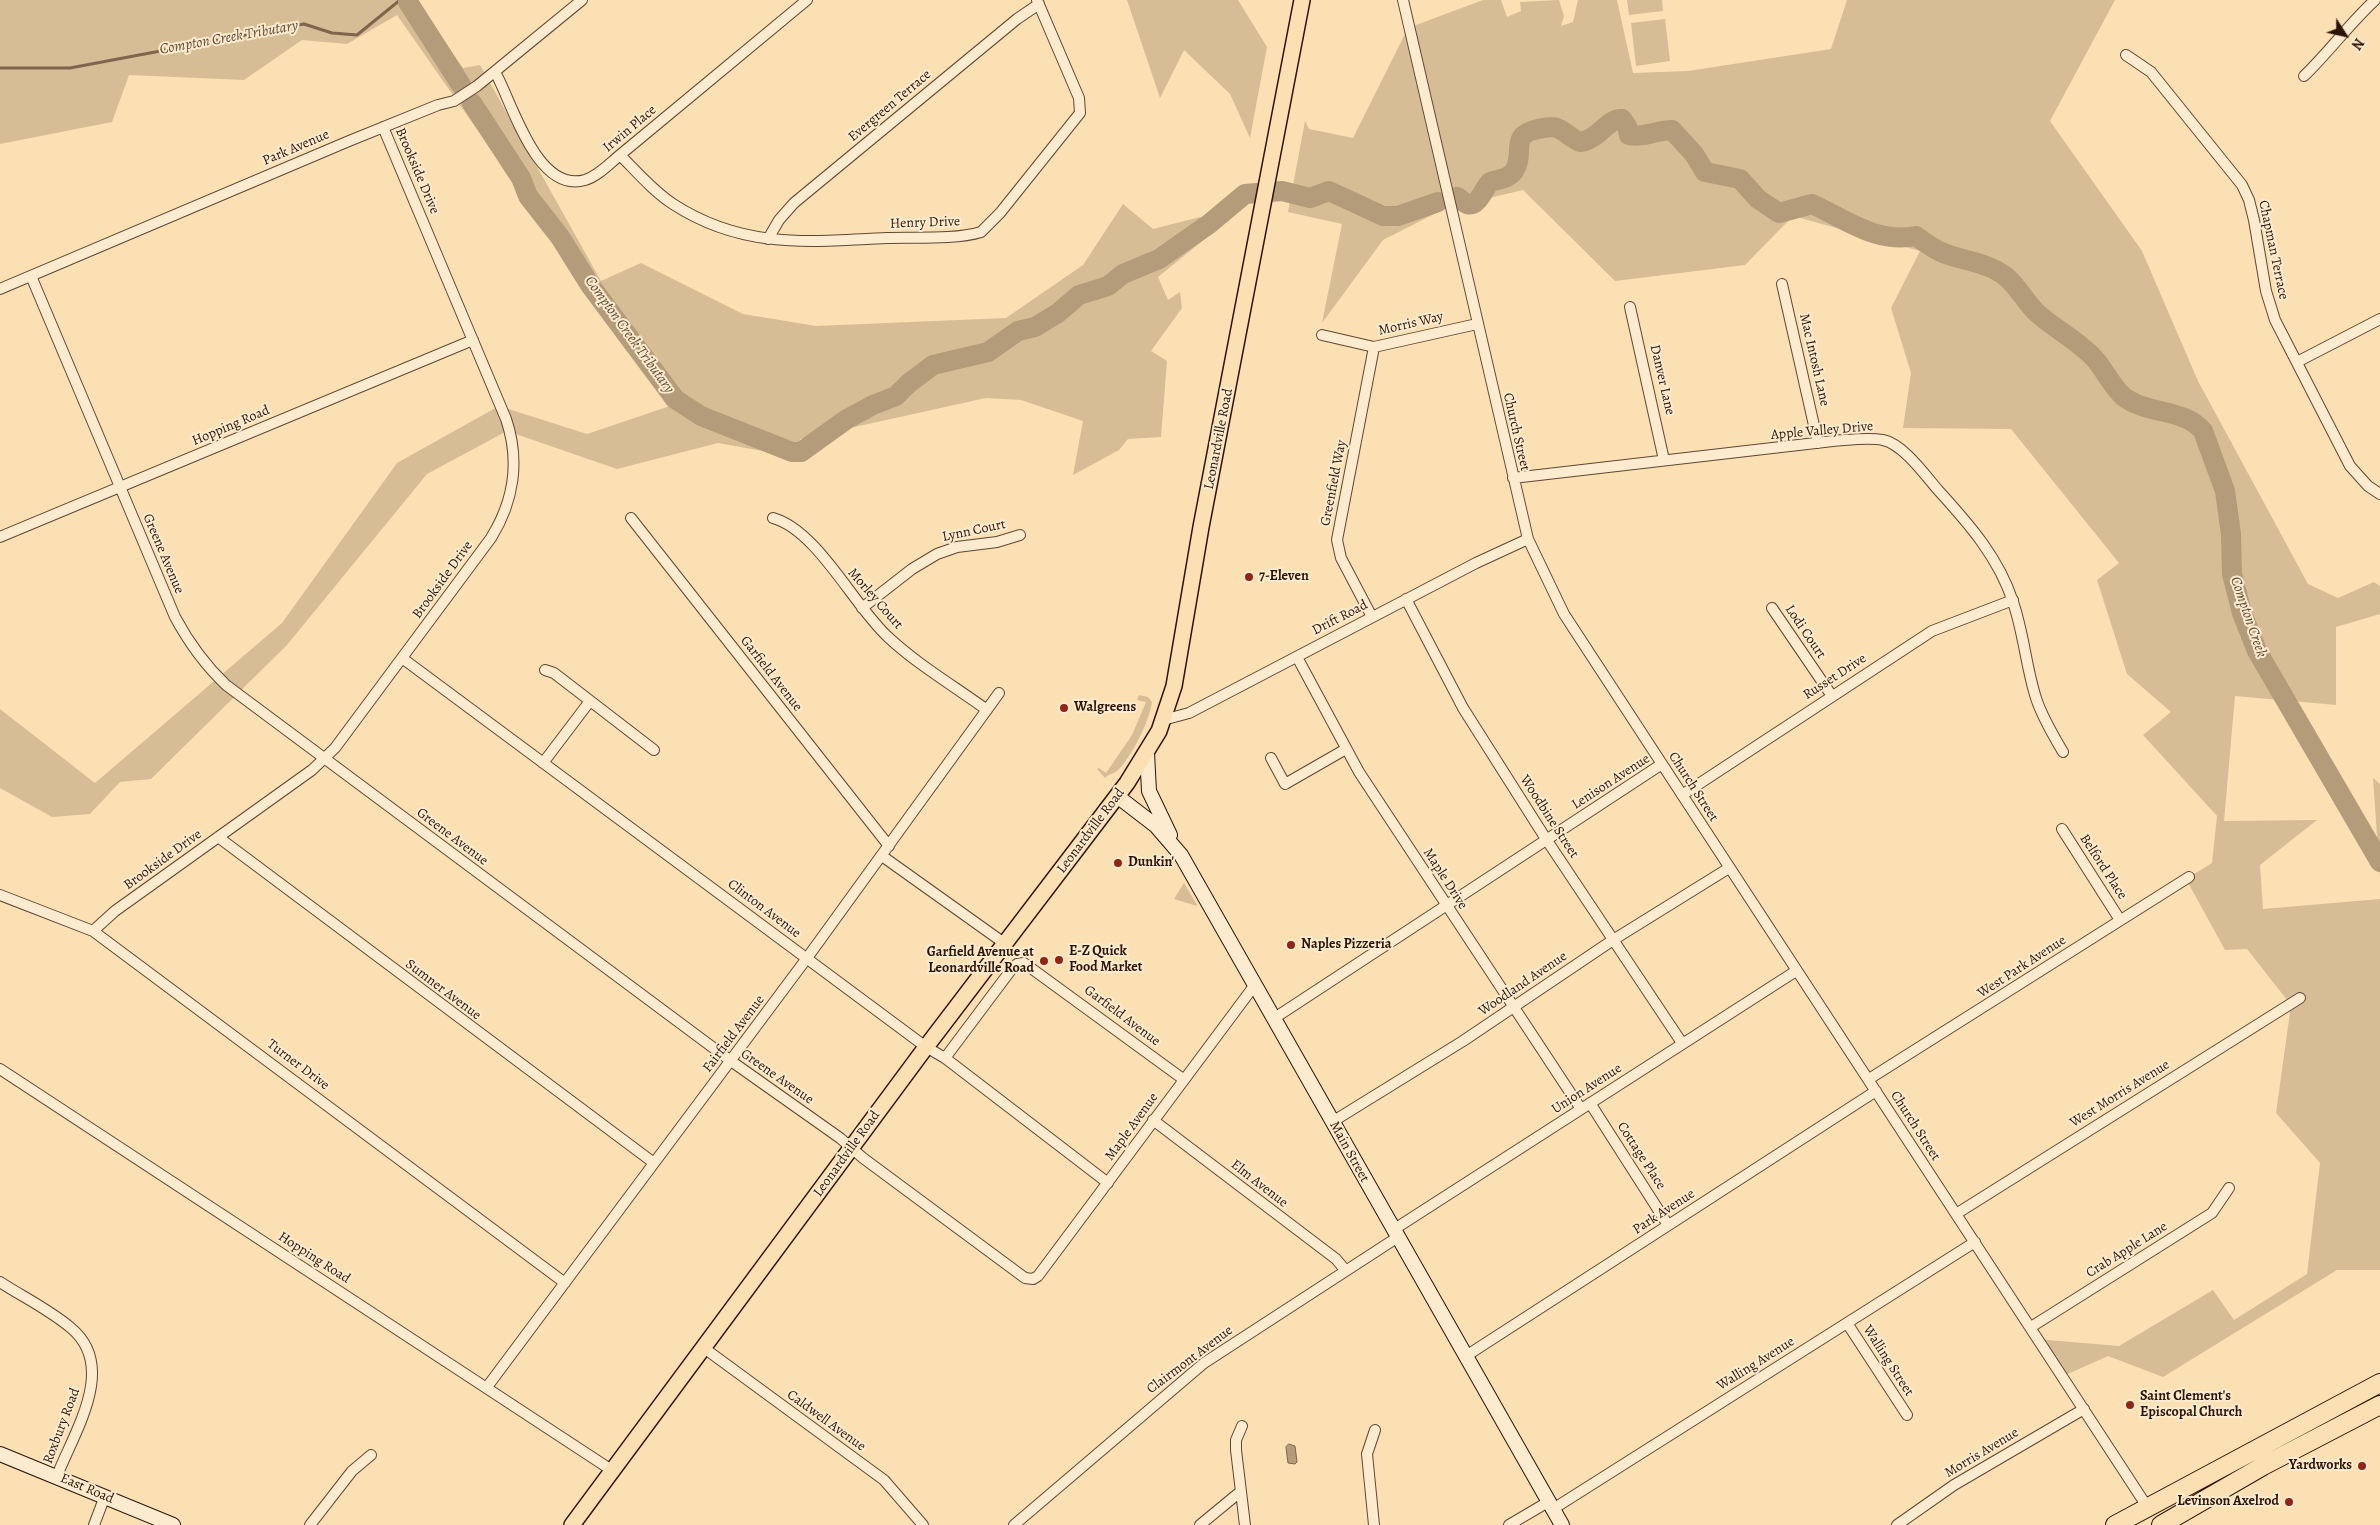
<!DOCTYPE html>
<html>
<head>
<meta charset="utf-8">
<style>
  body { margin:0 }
  #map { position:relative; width:2380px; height:1525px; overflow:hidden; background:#fae0b3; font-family:Alegreya,serif }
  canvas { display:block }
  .north { position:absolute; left:2320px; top:10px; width:50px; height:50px; -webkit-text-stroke:4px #fcebce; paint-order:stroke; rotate:125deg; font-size:14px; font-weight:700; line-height:20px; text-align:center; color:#2d1409 }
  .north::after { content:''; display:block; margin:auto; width:18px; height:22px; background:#2d1409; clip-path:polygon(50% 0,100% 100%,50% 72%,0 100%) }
</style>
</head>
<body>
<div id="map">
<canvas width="2380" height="1525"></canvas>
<div class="north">N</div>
</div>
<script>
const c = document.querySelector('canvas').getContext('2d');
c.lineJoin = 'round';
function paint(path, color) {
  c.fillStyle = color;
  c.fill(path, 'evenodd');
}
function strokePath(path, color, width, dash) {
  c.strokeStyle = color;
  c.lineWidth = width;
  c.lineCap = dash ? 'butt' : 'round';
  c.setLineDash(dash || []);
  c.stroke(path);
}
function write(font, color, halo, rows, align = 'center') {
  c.font = font + ' Alegreya,serif';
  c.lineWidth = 4;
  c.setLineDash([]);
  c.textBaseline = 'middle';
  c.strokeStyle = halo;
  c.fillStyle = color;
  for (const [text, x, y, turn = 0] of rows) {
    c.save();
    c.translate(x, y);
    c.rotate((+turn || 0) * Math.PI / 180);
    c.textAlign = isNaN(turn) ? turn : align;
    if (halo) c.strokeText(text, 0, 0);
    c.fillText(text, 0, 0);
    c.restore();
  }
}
const green = new Path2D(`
  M0 0H416L463 68 480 65 601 281 641 263 743 314 816 326 1006 318 1083 265 1123 204 1153 229 1200 217 1206 238 1158 277 1168 300 1180 292 1182 308 1151 351 1167 361 1161 437 1128 439 1119 450 1073 475 1083 421 1021 400 986 398 800 439 797 457 718 443 617 469 507 431 427 474 287 645 151 779 120 782 90 814 52 817 0 788V709L95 783 282 623 397 463 499 406 587 434 670 406 397 15 347 44 302 40 244 80 129 75 112 122 0 144Z
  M1127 0H1238L1267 47 1250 138 1230 94 1184 50 1160 98Z
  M1483 0H1501L1507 17 1521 11 1520 2 1559 0 1564 16 1561 26 1573 22 1578 0H1617L1633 73 1688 71 1831 49 1847 0H2115L2050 121 2142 251 2198 381 2308 584 2338 598 2374 582 2380 586V614L2336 627V705L2235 696 2224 821 2317 820 2260 865 2263 909 2380 899V1270H2337L2163 1377 2108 1356 2061 1377 2036 1339 2119 1346 2213 1290 2234 1320 2307 1274 2320 1163 2276 1113 2291 1005 2247 949 2225 950 2186 879 2212 863 2217 816 2143 735 2171 712 2127 674 2097 580 2119 563 2011 429 1903 428 1911 373 1891 308 1920 251 1793 216 1745 265 1615 281 1523 190 1446 208 1383 240 1322 323 1342 224 1288 212 1305 121 1309 129 1353 138 1408 28Z
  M1627 0H1662L1663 11 1629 15Z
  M1665 19 1670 61 1636 66 1631 23Z
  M1139 695 1148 697 1152 702C1149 722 1132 756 1118 770 1114 774 1108 774 1105 778L1097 769 1099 768 1106 773 1132 735 1146 702 1137 700Z
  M2373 778 2380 784V879Z
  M1184 883 1197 905V906L1174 899Z`);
const water = new Path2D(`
  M1289 1444 1295 1446 1297 1462 1295 1464 1288 1463 1286 1447Z`);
const stream = new Path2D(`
  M0 68H70L304 24 332 33 357 35 400 0 408 2`);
const river = new Path2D(`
  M408 2 461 85
  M472 103 521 178 528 196 560 237 590 285 675 399 701 416 792 452H801L847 419 873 405 896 396 909 383 933 365 988 352 1018 331 1035 327 1058 313 1079 295 1108 286 1123 274 1159 259 1209 224 1245 194 1282 191 1310 198 1329 191 1383 216H1398L1438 202
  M1457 197C1461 198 1462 202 1467 204 1478 208 1484 188 1490 182 1498 179 1509 179 1514 171 1526 153 1508 135 1538 129 1544 128 1551 126 1557 128 1565 131 1572 139 1580 142 1599 140 1607 118 1622 119L1627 126 1629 135C1643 138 1657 130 1672 130L1694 154 1705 172 1740 179 1758 199 1779 213 1812 204C1845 219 1877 244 1916 236 1924 242 1932 248 1941 252 1962 261 1987 262 2005 276 2018 286 2025 302 2037 313 2055 329 2078 341 2094 358 2105 370 2112 387 2124 397 2148 415 2184 408 2203 431L2225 491 2231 534 2232 574 2242 613 2257 651 2380 862`);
const street = new Path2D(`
  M1403 0 1528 539 1564 614 2148 1508
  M2126 55 2151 72 2242 185 2249 200 2254 220 2266 291 2275 320 2350 466 2368 486 2380 494
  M495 72C512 101 536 194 585 180 598 176 609 164 620 155L807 0
  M2304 76C2329 52 2349 24 2375 0
  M620 155C637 172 653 191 673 204 742 249 808 242 886 238 914 237 955 240 981 232L1000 213 1080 113 1079 98 1037 0
  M768 239 779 220 794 203 1017 19 1039 4
  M31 276 175 617C189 643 205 665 226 685L731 1061 840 1138 863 1158 1025 1278 1033 1279 1038 1276 1254 986
  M1782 284 1818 443
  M0 289 349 141 438 105 454 101 477 86 582 0
  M1630 307 1664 460
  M1322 335 1374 347 1477 324
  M2297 362 2380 319
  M1513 478 1833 441C1849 440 1867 437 1883 440 1903 444 1925 475 1938 490 1969 524 1999 558 2013 602 2024 634 2026 667 2036 698 2042 717 2053 735 2063 752
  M631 518 889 846
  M773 518C817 530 854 606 888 637 918 665 954 686 987 710
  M0 537 473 340
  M1406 599 1463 708 1546 839 1682 1043
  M862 608 912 569 937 554 957 547 997 542 1020 535
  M1772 608 1832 696
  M1372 617 1341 558 1337 540 1374 347
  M1297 657 1359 772 1581 1109
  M402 658 926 1047 945 1058 1108 1183
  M545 670 554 673 654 750
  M1163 720 1189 713 1476 563 1528 539
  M1271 758 1285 784 1346 749
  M543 763 590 701
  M1682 795 1932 631 2013 600
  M2062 829 2120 920
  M218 837 654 1163
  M882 856 1004 943
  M0 895 93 931 565 1283
  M93 931 115 911 312 770 335 748 491 538C514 501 520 460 506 419L383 127
  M1273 1019 1662 764
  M945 1058 1011 970 1017 964 1024 963 1183 1079
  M0 1069 613 1471
  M1869 1079 2189 877
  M1590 1103 1668 1225
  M1153 1120 1336 1259 1346 1271
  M1332 1122 1463 1041 1613 940 1729 868
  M1956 1214 2300 998
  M1393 1230 1796 971
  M0 1282C23 1297 50 1310 71 1328 118 1367 74 1432 57 1476
  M1847 1323 1907 1415
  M2031 1327 2212 1213 2229 1188
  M704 1348 884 1480 923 1525
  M1466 1356 1876 1091
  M487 1387 807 958 999 693
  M1242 1426 1236 1440V1450L1245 1525
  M1553 1509 1975 1242
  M94 1525 105 1496
  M310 1525 352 1471 371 1455
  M1014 1525 1204 1363 1398 1237
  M1200 1525 1240 1492
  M1374 1525 1367 1454 1375 1430
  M1509 1525 1548 1502
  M1897 1525 1954 1485 2084 1409`);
const secondary = new Path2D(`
  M1147 753 1149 791 1170 835
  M1117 796 1156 826 1181 855 1562 1525
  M0 1454 173 1525`);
const primary = new Path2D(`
  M572 1525 926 1047 1127 783 1159 731 1174 686 1201 527 1302 0`);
const highway = new Path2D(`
  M2115 1525 2380 1383
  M2161 1525 2263 1466 2380 1405`);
const markers = [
  [1249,577,5,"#8f2418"],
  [1064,708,5,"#8f2418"],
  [1118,863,5,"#8f2418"],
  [1291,945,5,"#8f2418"],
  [1059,960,5,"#8f2418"],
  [1044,961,5,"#8f2418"],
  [2130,1405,5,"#8f2418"],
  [2362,1466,5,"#8f2418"],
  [2289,1502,5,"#8f2418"]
];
const streetNames = [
  ["Evergreen Terrace",890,106,-40],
  ["Irwin Place",630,129,-40],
  ["Park Avenue",296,148,-23],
  ["Brookside Drive",417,171,67],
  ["Henry Drive",925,223,-2],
  ["Chapman Terrace",2273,250,78],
  ["Morris Way",1411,324,-13],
  ["Mac Intosh Lane",1814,360,77],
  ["Danver Lane",1662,380,77],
  ["Hopping Road",231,426,-23],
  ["Apple Valley Drive",1822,431,-5],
  ["Church Street",1516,432,77],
  ["Leonardville Road",1219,439,-79],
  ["Greenfield Way",1334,483,-79],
  ["Lynn Court",974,531,-12],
  ["Greene Avenue",163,554,67],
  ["Brookside Drive",443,580,-54],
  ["Morley Court",875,599,49],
  ["Drift Road",1340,618,-27],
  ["Lodi Court",1805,632,56],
  ["Garfield Avenue",771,674,52],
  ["Russet Drive",1835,677,-33],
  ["Lenison Avenue",1611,782,-33],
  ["Church Street",1693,787,57],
  ["Woodbine Street",1549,817,57],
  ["Leonardville Road",1091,831,-53],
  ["Greene Avenue",452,837,37],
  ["Brookside Drive",163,860,-36],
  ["Belford Place",2103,867,57],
  ["Maple Drive",1445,879,57],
  ["Clinton Avenue",764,909,37],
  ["West Park Avenue",2022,967,-33],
  ["Woodland Avenue",1523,984,-34],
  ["Sumner Avenue",443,990,37],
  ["Garfield Avenue",1122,1016,37],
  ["Fairfield Avenue",734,1034,-53],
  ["Turner Drive",298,1065,37],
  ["Greene Avenue",777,1077,35],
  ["Union Avenue",1587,1089,-33],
  ["West Morris Avenue",2120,1094,-32],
  ["Church Street",1915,1126,57],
  ["Maple Avenue",1132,1127,-54],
  ["Main Street",1349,1152,61],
  ["Leonardville Road",847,1154,-54],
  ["Cottage Place",1641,1156,57],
  ["Elm Avenue",1259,1184,38],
  ["Park Avenue",1664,1212,-33],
  ["Crab Apple Lane",2127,1250,-32],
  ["Hopping Road",314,1258,33],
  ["Clairmont Avenue",1190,1360,-37],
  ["Walling Street",1888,1361,57],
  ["Walling Avenue",1756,1364,-32],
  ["Caldwell Avenue",826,1421,36],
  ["Roxbury Road",62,1426,-69],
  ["Morris Avenue",1982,1453,-31],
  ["East Road",87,1489,23]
];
const poiNames = [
  ["7-Eleven",1259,577],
  ["Walgreens",1074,708],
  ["Dunkin'",1128,863],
  ["Naples Pizzeria",1301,945],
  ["E-Z Quick",1069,952],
  ["Food Market",1069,968],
  ["Garfield Avenue at",1034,953,"right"],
  ["Leonardville Road",1034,969,"right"],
  ["Saint Clement's",2140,1397],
  ["Episcopal Church",2140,1413],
  ["Yardworks",2352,1466,"right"],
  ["Levinson Axelrod",2279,1502,"right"]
];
const waterNames = [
  ["Compton Creek Tributary",229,38,-10],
  ["Compton Creek Tributary",629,335,54],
  ["Compton Creek",2248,617,71]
];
paint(green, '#d7bd96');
paint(water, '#b49b79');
strokePath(water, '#7e654c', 1);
strokePath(stream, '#7e654c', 3);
strokePath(river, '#b49b79', 20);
strokePath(street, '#604734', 12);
strokePath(secondary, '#2d1409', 16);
strokePath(primary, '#2d1409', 18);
strokePath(highway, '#2d1409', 20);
strokePath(street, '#fcebce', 10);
strokePath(secondary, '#fcebce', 14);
strokePath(primary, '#fae0b3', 15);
strokePath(highway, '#fae0b3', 18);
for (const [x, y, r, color] of markers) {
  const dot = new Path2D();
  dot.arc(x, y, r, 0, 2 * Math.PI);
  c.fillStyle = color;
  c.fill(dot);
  strokePath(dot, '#fcebce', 2);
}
write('14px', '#2d1409', '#fcebce', streetNames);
write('bold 14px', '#2d1409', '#fcebce', poiNames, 'left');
write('italic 15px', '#634a36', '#fcebce', waterNames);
</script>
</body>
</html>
